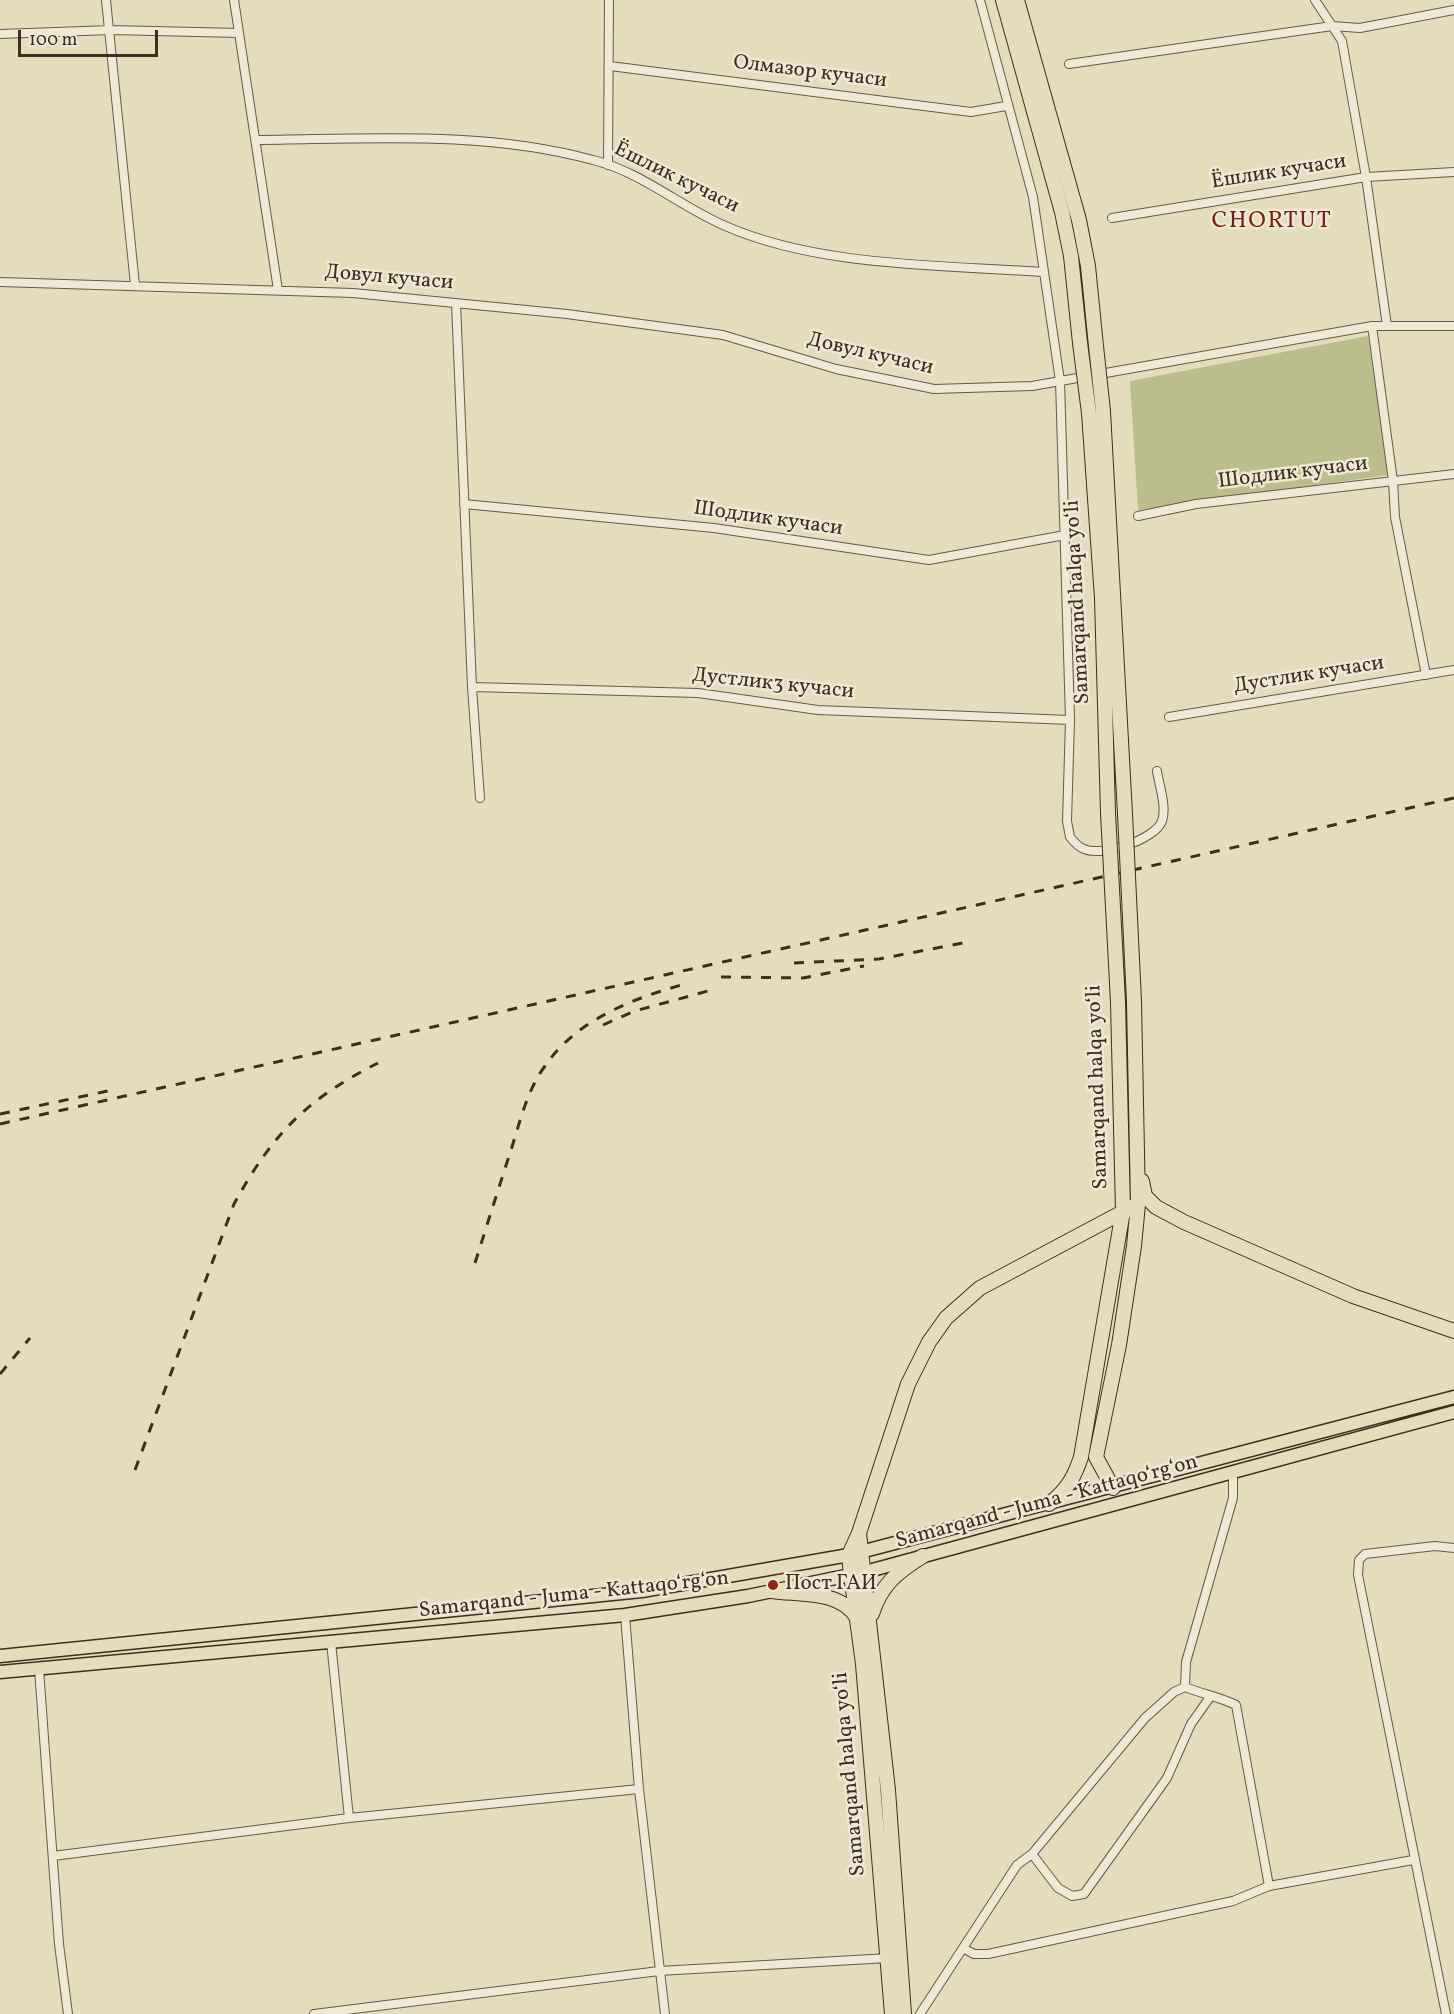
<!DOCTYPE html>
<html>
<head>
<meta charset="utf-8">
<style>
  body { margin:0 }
  #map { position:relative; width:1454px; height:2014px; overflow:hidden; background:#e5dcbd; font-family:Vollkorn,serif }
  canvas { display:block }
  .scale { position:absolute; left:18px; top:30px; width:140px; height:27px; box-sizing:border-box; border:3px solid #402c20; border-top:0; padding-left:8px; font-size:18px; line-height:21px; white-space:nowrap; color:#402c20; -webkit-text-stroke:4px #eee8d4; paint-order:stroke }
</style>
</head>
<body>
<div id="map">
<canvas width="1454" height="2014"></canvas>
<div class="scale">100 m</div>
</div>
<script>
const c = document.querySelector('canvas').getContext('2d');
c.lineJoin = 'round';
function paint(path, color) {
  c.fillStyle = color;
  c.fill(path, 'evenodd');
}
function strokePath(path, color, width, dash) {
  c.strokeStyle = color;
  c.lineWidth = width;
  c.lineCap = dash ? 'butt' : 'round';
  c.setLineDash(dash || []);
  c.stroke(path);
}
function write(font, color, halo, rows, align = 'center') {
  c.font = font + ' Vollkorn,serif';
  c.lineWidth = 5;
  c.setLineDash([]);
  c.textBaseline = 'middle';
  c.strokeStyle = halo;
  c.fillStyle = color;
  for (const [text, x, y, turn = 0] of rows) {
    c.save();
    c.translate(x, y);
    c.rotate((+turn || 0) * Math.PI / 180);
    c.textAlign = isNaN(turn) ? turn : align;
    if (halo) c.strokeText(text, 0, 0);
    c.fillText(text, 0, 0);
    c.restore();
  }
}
const green = new Path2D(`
  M1368 336 1388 475 1138 510 1130 381Z`);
const minor = new Path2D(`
  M106 0 135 285
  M234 0 278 290
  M980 0 1033 197 1060 381 1070 720 1067 821 1070 837C1074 842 1078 847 1084 849 1101 857 1155 840 1162 821 1167 807 1159 785 1157 771
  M1315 0 1342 41 1366 177 1387 326
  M0 34 111 30 239 33
  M1069 64 1332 26 1360 28 1454 10
  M610 66 971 112 1006 106
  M256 140C368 139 484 130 593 160 641 172 678 205 723 225 817 267 941 265 1043 272
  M608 165 609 0
  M1112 218 1366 177 1454 172
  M0 282 353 293 567 314 723 335 836 369 934 389 1032 386 1372 326H1454
  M456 303 472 687 480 798
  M1372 326 1393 481 1395 517 1426 675
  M464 504 714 528 929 560 1065 535
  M1138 516 1196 504 1454 474
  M472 687 698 693 818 710 1070 720
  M1169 717 1454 670
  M1233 1473V1498L1186 1662 1185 1687C1202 1694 1220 1697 1236 1705L1269 1886
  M625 1615 639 1789 665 2014
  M331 1642 349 1818
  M39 1669 59 1944 68 2014
  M1032 1854 1058 1888 1072 1896 1084 1894 1167 1778 1191 1724 1210 1697
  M53 1856 349 1818 639 1789
  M963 1948 974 1954H988L1233 1901 1269 1886 1413 1860
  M314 2014 659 1971 889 1958
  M920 2014 1017 1865 1032 1854 1145 1718 1174 1692 1185 1687
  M1446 2014 1358 1575 1359 1560 1365 1554 1435 1546 1454 1548`);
const primary = new Path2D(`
  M0 1656 642 1591 849 1555 1454 1397
  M0 1672 625 1615 748 1596 865 1572 1454 1412`);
const trunk = new Path2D(`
  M1003 0 1062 212 1071 256 1080 343
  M1017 0 1079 220 1088 266 1096 346
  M1103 411 1125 814
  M1089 413 1102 598 1108 813
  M1142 1181 1145 1196 1156 1207 1184 1222 1353 1296 1454 1331
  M1113 1488 1096 1457 1119 1345 1134 1246 1138 1204 1134 1001
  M1049 1504C1067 1490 1074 1478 1081 1457L1123 1211 1118 1002
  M859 1533 888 1790 904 2014
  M772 1591C799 1595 841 1590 857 1618
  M872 1614C881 1585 897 1572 923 1556
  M892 2014 863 1664 851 1575 849 1555 859 1533 908 1384 929 1342 946 1318 980 1288 1138 1204`);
const rail = new Path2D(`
  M794 963 879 959 968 942
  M721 977 803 978 864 966
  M603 1025 635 1011 708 991
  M0 1114 117 1089
  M0 1124 1454 798
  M475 1263C487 1225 499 1187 511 1150 520 1122 527 1090 545 1066 578 1018 635 998 688 983
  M0 1374 30 1338
  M135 1470 234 1204C273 1133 307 1099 378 1063`);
const trunkBridge = new Path2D(`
  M1080 343 1089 413
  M1096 346 1103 411
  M1108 813 1118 1002
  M1125 814 1134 1001`);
const markers = [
  [773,1585,6,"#8f2418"]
];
const streetNames = [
  ["Олмазор кучаси",810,73,7],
  ["Ёшлик кучаси",1279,173,-9],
  ["Ёшлик кучаси",676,179,26],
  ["Довул кучаси",389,279,5],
  ["Довул кучаси",870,355,13],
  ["Шодлик кучаси",1293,474,-7],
  ["Шодлик кучаси",768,520,8],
  ["Samarqand halqa yoʻli",1079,602,-93],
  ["Дустлик кучаси",1309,676,-9],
  ["Дустлик3 кучаси",773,685,6],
  ["Samarqand halqa yoʻli",1099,1087,-92],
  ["Samarqand - Juma - Kattaqo‘rg‘on",1047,1503,-15],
  ["Samarqand - Juma - Kattaqo‘rg‘on",574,1596,-6],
  ["Samarqand halqa yoʻli",851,1774,-95]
];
const poiNames = [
  ["Пост ГАИ",785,1585]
];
const quarterNames = [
  ["CHORTUT",1272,223]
];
paint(green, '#bbbe8c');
strokePath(minor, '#695847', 10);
strokePath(primary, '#402c20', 15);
strokePath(trunk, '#402c20', 16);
strokePath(minor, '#eee8d4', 8);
strokePath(primary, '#e5dcbd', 12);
strokePath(trunk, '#e5dcbd', 14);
strokePath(rail, '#402c20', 3, [10, 10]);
strokePath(trunkBridge, '#402c20', 16, []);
strokePath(trunkBridge, '#e5dcbd', 14);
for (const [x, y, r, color] of markers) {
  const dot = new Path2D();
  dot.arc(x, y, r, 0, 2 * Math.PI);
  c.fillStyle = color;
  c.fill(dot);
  strokePath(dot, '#eee8d4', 2);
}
write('21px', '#402c20', '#eee8d4', streetNames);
write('21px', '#402c20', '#eee8d4', poiNames, 'left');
c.letterSpacing = '1.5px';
write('24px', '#7a1f14', '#eee8d4', quarterNames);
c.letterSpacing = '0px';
</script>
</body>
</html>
